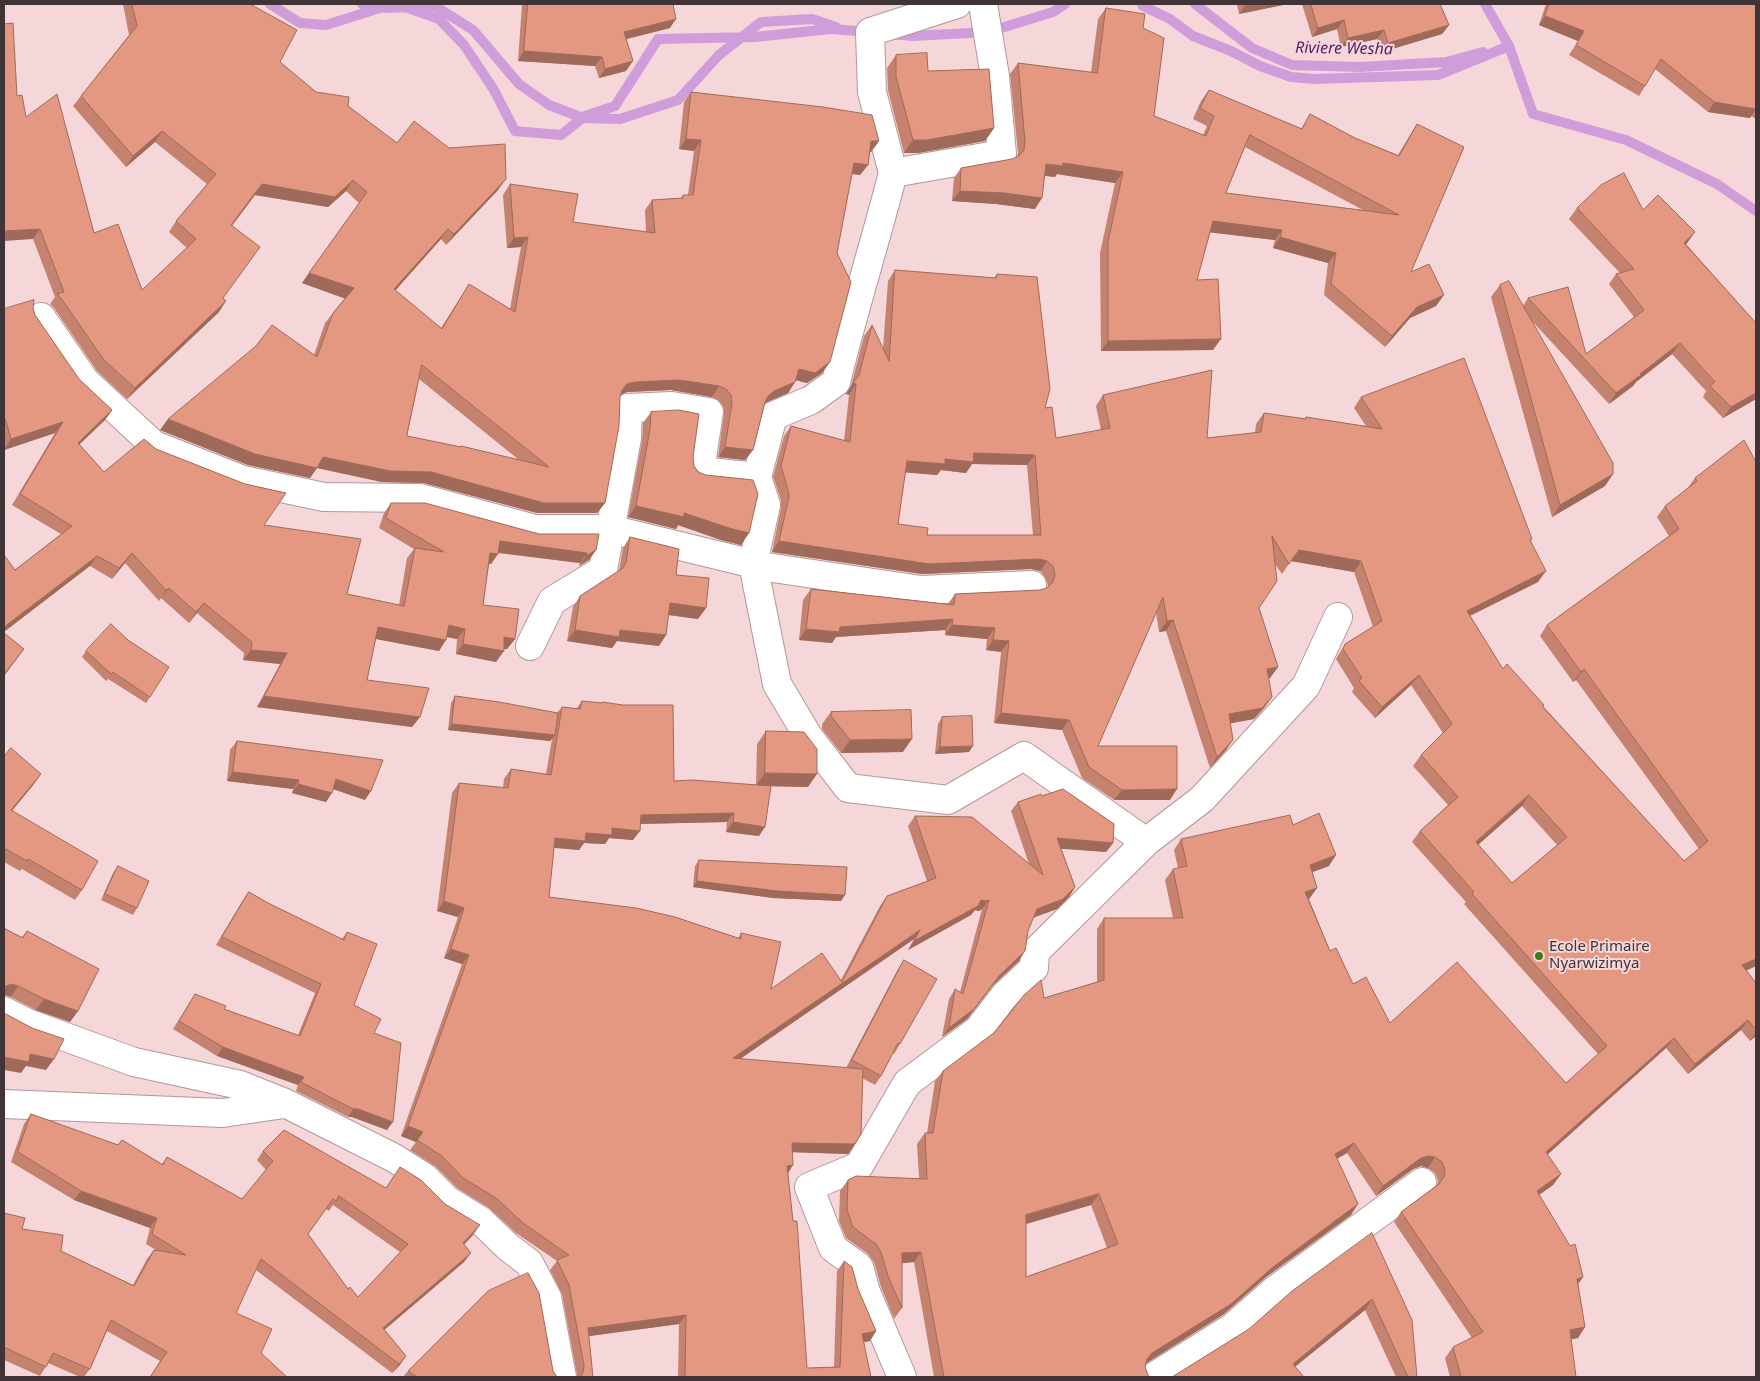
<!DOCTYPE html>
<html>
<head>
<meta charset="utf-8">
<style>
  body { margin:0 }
  #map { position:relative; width:1760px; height:1381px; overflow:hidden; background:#f5d7da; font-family:"Noto Sans",sans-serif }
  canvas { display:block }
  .frame { position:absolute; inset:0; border:5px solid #403436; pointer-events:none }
</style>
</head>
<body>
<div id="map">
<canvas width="1760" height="1381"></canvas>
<div class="frame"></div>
</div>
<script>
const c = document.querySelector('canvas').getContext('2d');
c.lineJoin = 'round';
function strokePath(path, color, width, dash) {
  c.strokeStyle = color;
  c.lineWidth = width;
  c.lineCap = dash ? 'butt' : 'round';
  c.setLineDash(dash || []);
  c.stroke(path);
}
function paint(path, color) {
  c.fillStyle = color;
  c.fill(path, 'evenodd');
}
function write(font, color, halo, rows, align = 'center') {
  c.font = font + ' "Noto Sans",sans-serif';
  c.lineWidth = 4;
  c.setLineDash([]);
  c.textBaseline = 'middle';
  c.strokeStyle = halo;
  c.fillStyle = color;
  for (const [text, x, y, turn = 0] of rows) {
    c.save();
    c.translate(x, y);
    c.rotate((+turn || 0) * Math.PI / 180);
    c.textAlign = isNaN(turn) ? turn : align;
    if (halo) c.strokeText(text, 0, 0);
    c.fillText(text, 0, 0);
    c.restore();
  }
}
const stream = new Path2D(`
  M270 4 300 23 326 25 380 8
  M362 4 387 8 435 6 473 30 519 84 549 105 583 118 620 119 678 100 719 55 761 22 812 19 836 27
  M397 4 439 19 464 45 494 90 515 131 561 135 585 116 615 106 658 39 755 37 831 29 870 32
  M1142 4 1143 6 1170 19 1193 36 1231 51 1260 66 1291 77 1315 79 1438 75 1509 46
  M1195 4 1252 48 1292 65 1360 67 1446 62 1483 52
  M1485 4 1509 46 1533 114 1626 140 1717 184 1756 211
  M892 34 913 36 988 32 1053 12 1065 4`);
const minor = new Path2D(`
  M893 173 872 92 870 32 957 4
  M41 317 85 381 154 445 243 480 324 497 420 498 535 529H610L766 567 921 590 1032 585
  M757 477 766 505 753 564 777 684 808 736 848 788 948 800 1024 756 1146 842
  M530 646 552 601 603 570 627 438 628 408 672 406 709 412 700 471 757 477 773 416 811 400 836 382C853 312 875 243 893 173L1002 154 995 76 983 4
  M4 1011 30 1024 134 1062 240 1085 285 1103 394 1158 424 1177 447 1200 481 1221 508 1247 529 1263 547 1297 562 1377
  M4 1104 223 1113 284 1104
  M902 1377 866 1292 859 1267 833 1248 809 1187 859 1166 907 1083 978 1030 1005 995 1034 968 1035 952 1146 842 1202 799 1306 686 1338 617
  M1153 1377 1233 1327 1275 1290 1422 1182`);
const wall = new Path2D(`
  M123 4H250L280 62 316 92 348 106 397 143 498 190 446 245 441 239 395 290 441 328 469 284 510 309 521 247 507 248 503 195 510 184 573 222 646 232 645 210 652 200 681 198 683 195H688L694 151 679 149 684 102 691 92 879 141 871 152H870L868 165 860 175 852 174 837 253 830 362 822 373 807 383 796 380 795 382 788 393 765 403 753 450 745 460 718 457 724 414 723 406 718 400 712 397 671 390 627 392 620 395 605 503 597 513H537L424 483 382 482 317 468 310 478 248 465 160 430 314 355 325 323 345 298 302 283 359 203 346 191 328 207 255 195 232 226 223 298 219 312 127 399 97 371 54 308 50 304 55 297 33 239 17 96 26 117 94 233 142 290 187 248 169 232 176 221 207 184 155 142 126 167 73 106 81 96 129 35ZM419 379 519 460 461 446 460 447 407 436Z
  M520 4H673L670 28 627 39 626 71 599 78 595 66 518 61 522 4Z
  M1237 4H1288L1239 14Z
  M1302 4H1440L1449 25 1442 34 1382 52 1377 39 1341 47 1337 29 1312 37Z
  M1546 4H1756V119L1751 116 1750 118 1708 112 1655 69 1645 86 1639 96 1569 55 1578 41 1539 25Z
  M1106 8 1143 28 1154 116 1203 135 1207 126 1193 119 1201 101 1209 90 1301 129 1310 114 1355 138 1398 155 1410 135 1417 124 1411 272 1436 306 1410 318 1385 347 1324 295 1328 263 1273 248 1275 240 1210 232 1197 280 1213 350 1101 351 1100 253 1115 183 1057 174 1055 177 1045 176 1035 209 996 204 952 201 954 178 961 168 1012 159 1017 157 1018 153 1010 74 1018 63 1091 72 1098 19ZM1245 147 1363 210 1226 193Z
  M896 55 928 71 994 128 985 141 918 153H904L888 90 887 68Z
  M1577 208 1643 210 1688 242 1686 244 1756 323V399L1723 418 1703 397 1706 391 1672 354 1636 382 1633 386 1609 404 1531 320 1613 474 1605 486 1552 517 1491 297 1500 285 1523 306 1528 298 1586 354 1634 317 1609 284 1616 274 1620 273 1569 219Z
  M895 270 994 278 997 274 1056 438 1101 430 1096 406 1103 395 1207 438 1255 433 1256 424 1264 413 1305 419 1306 417 1366 426 1354 408 1361 397 1532 539 1531 541 1538 582 1470 616 1503 669 1543 706 1684 861 1699 849 1576 680 1573 682 1540 636 1547 625 1669 536 1657 517 1665 506 1687 489 1695 478 1756 462V966L1746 970 1756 983V1036L1750 1041 1741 1030 1688 1074 1666 1048 1547 1155 1561 1174 1553 1185 1539 1195 1583 1277 1578 1284 1585 1327 1578 1338 1571 1339 1576 1377H1450L1445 1358 1453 1347 1472 1338 1394 1222 1401 1212 1437 1185 1438 1181 1435 1173 1428 1168 1421 1166 1413 1169 1376 1196 1347 1153 1337 1159 1351 1215 1266 1277 1224 1314 1146 1363 1145 1367 1148 1375 1150 1377H934L914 1262 902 1263V1308L894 1319 881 1287 874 1262 868 1254 846 1238 839 1221 840 1191 848 1180 919 1178 917 1144 925 1133H927L935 1081 943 1071 1044 998 1097 982V929L1104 918H1173L1165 880 1173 869 1178 868 1174 850 1181 839 1293 825 1329 866 1312 872 1317 888 1309 899 1330 951 1353 984 1390 1023 1566 1083 1598 1054 1464 904 1466 902 1412 842 1420 831 1448 805 1413 766 1421 755 1443 733 1411 685 1375 718 1352 692 1354 688 1336 659 1345 644 1373 627 1354 572 1291 561 1282 574 1275 564 1259 608 1278 667 1270 678H1268L1272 697 1264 708 1254 719 1231 723 1226 750 1210 768 1166 631 1159 632 1156 612 1098 746 1170 800H1114L1082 778 1062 730 994 723 1001 652 986 650 987 639 945 635V630L836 637 832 643 799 640 803 600 811 589 948 604 955 594 1040 590 1047 588 1048 585 1045 577 1040 571 1031 569 922 574 772 552 781 508V500L773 477 784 436 791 426 844 441 849 395 846 394 851 386 864 336 872 325 883 349 888 281ZM972 464 1027 465 1033 535H927L898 524 905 472 937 475 941 470 966 473ZM1522 806 1557 845 1512 883 1478 844ZM1091 1205 1107 1248 1026 1277V1224Z
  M33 308 35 315 79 379 112 410 105 420 79 445 104 472 156 449 264 525 347 594 399 605 407 558 414 549 379 528 384 513 391 503 596 550 589 560 579 566 580 563 498 553 491 564H489L483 605 515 639 507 649H504L496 662 456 654 457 639 447 637 439 651 376 639 367 680 420 717 412 727 257 707 280 664 243 660 244 653 197 613 189 623 161 598 159 601 125 563 112 579 90 566 15 570 61 534 12 505 55 433 4 450V309Z
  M651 412 693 457 694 466 749 533 741 545 721 540 678 525 676 529 628 517 642 441 643 423Z
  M630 537 676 575 706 608 698 619 668 615 666 635 659 646 617 641 612 648 567 641 573 607 580 596 619 571 623 548Z
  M86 651 150 697 146 703 108 679 106 681 82 657Z
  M455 696 557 713 562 707 576 709 582 701 601 703 602 702 674 781 756 785 757 744 766 731 808 787 771 786 759 836 726 832 727 822 640 824 633 840 609 838 605 844 584 843 579 850 554 848 549 897 738 938 741 933 771 989 841 980 880 906 887 896 927 881 908 826 915 816 1029 864 1011 811 1018 802 1042 796 1113 843 1106 852 1061 848 1075 887 1069 897 1057 909 1033 917 1028 931 1019 961 993 985 967 1019 942 1037 949 999 955 989 960 992 982 909 979 911 975 910 971 915 908 950 914 939 740 1059 846 1068 898 969 904 960 900 1044 894 1054 893 1053 881 1076 875 1085 862 1078 855 1144 848 1154 792 1152 788 1174 807 1368 834 1367 837 1271 844 1261 858 1289 876 1331 870 1341 863 1342 871 1377H678L679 1324 589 1336 593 1377H577V1375L562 1294 550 1270 557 1261 516 1233 489 1208 457 1188 435 1166 410 1150 416 1142 401 1136 462 964 444 958 458 917 437 911 452 793 459 783 503 788 504 779 511 769 546 774 552 739 550 741 448 730 451 703Z
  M831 712 903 752 841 753 822 729V724Z
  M942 717 969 752 935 754 938 724Z
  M237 741 365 800 333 789 326 802 292 793 293 789 227 781 230 750Z
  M4 757 34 784 12 811 82 890 75 900 22 869 20 871 4 862Z
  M699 860 841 901 773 898 693 887 695 866Z
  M118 866 137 908 133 915 101 900 113 873Z
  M249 892 268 903 342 939 347 932 354 1005 374 1033 387 1130 352 1117H348L296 1091 298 1085 217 1056 173 1029 195 994 224 1009 298 1035 315 993 216 945 243 900Z
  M27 931 78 1011 70 1022 36 1010 11 997 13 933 22 937Z
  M31 1114 118 1145 122 1140 162 1164 167 1157 242 1199 266 1170 257 1160 263 1151 386 1188 400 1167 473 1235 464 1244V1262L384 1330 406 1356 399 1366 392 1373 256 1270 150 1377 160 1361 107 1331 90 1369 84 1377H80L48 1363 40 1376 4 1360V1213L22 1229 61 1251 133 1285 147 1259 154 1250H156L146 1244 150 1228 74 1200 11 1162 24 1124ZM333 1205 400 1252 358 1297 348 1289 308 1234 326 1209 329 1211Z
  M1372 1233 1417 1377H1396L1365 1310 1296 1366 1249 1329Z
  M408 1371H553L557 1377H403Z`);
const shadedWall = new Path2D(`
  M1246 4H1288L1239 14Z
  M1545 16 1584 31 1578 41 1539 25Z
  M676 19 670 28 618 41 624 32Z
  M1344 20 1337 29 1312 37 1318 28Z
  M1449 25 1442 34 1382 52 1388 43Z
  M1384 30 1377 39 1341 47 1348 38Z
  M524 51 602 57 595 66 518 61Z
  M633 61 626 71 599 78 605 69Z
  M1714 102 1756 109 1750 118 1708 112Z
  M994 128 985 141 918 153H904L913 140Z
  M162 131 155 142 126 167 133 156Z
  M686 139 701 140 694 151 679 149Z
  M871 141H879L871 152H864Z
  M854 163 868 165 860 175 847 173Z
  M1063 163 1123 172 1115 183 1057 174 1055 177 1039 175 1046 164Z
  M506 179 498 190 446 245 454 234Z
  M353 180 346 191 328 207 255 195 224 236 262 184Z
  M960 191 1004 193 1042 198 1035 209 996 204 952 201Z
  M1213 221 1282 230 1275 240 1206 232Z
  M40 229 33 239 4 241V231Z
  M448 229 441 239 387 300 394 289Z
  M1695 232 1688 242 1677 253 1684 243Z
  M528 237 521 247 507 248 514 238Z
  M1280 237 1336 253 1328 263 1273 248Z
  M309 273 354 288 346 299 302 283Z
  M1444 295 1436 306 1410 318 1385 347 1392 336 1417 307Z
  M226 301 219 312 127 399 135 388Z
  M1221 339 1213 350 1101 351 1108 341Z
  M1680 343 1672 354 1636 382 1633 386 1609 404 1616 393Z
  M830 362 822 373 807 383 791 379 799 369Z
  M679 380 719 386 712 397 671 390 627 392 620 395 622 390 627 384 635 382Z
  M795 382 788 393 767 402 761 406 768 396 774 391Z
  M853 383 856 384 849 395 846 394Z
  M1756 393V399L1723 418 1731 407Z
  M112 410 105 420 70 453 78 443Z
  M168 419 323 457 431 472 605 503 597 513H537L424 483 382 482 317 468 310 478 248 465 160 430Z
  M63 422 55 433 4 450 11 439Z
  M725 447 753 450 745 460 718 457Z
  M974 453 1035 455 1027 465 972 464 966 473 941 470 937 475 900 472 907 461 945 459Z
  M1613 474 1605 486 1552 517 1560 505Z
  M636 506 684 513 749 533 741 545 721 540 678 525 676 529 628 517Z
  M500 541 587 553 580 563 493 552Z
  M779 541 1039 559 1047 561 1040 571 1031 569 922 574 772 552Z
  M596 550 589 560 579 566 586 556Z
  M1299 550 1361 561 1354 572 1291 561Z
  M132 553 125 563 112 579 119 568Z
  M490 553 498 554 491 564 483 563Z
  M97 556 90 566 4 632V627Z
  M1546 571 1538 582 1459 621 1467 611Z
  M169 588 161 598 159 601 166 590Z
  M204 603 197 613 189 623 196 612Z
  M670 603 706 608 698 619 662 614Z
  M953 619 945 630 836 637 832 643 799 640 806 629Z
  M1173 620 1166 631 1159 632 1167 621Z
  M449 625 465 629 457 639 442 636Z
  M952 625 995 628 987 639 945 635Z
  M378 627 446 640 439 651 371 638Z
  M575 630H620L666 635 659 646 617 641 612 648 567 641Z
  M504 637 515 639 507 649 497 648Z
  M993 640 1009 641 1001 652 986 650Z
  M463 644 504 651 496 662 456 654Z
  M24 649 16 660 4 676 5 673Z
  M251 650 287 653 280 664 243 660Z
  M1278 667 1270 678 1259 680 1267 669Z
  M1584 669 1576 680 1573 682 1581 672Z
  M1419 675 1411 685 1375 718 1382 707Z
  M264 696 420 717 412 727 257 707Z
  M1272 697 1264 708 1254 719 1222 725 1229 714Z
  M1001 713 1069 720 1062 730 994 723Z
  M452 724 555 735 550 741 448 730Z
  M912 739 903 752 841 753 850 740Z
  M1233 740 1226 750 1210 768 1217 757Z
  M973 746 969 752 935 754 940 747Z
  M233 772 299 780 293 789 227 781Z
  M765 773 817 774 808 787 756 786Z
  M41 774 34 784 4 820 11 810Z
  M336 779 371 791 365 800 330 788Z
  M298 784 332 793 326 802 292 793Z
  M1177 789 1170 800H1114L1122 790Z
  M1529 795 1522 806 1469 853 1476 842Z
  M734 813 727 822 635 824 641 815Z
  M733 822 765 827 759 836 726 832Z
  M612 828 640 831 633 840 609 838 605 844 584 843 579 850 548 847 555 838Z
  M1057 838 1113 843 1106 852 1050 848Z
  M1336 855 1329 866 1302 876 1310 865Z
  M697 881 845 895 841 901 773 898 693 887Z
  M1075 887 1069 897 1057 909 1030 919 1037 909Z
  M1317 888 1309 899 1298 903 1305 892Z
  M981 900H989L982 909 979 911 975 910 971 915 908 950 914 941Z
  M444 901 464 908 458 917 437 911Z
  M920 930 914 939 727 1068 733 1058Z
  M451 949 469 955 462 964 444 958Z
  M1025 951 1019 961 993 985 967 1019 942 1037 949 1028 999 976Z
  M1756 959V966L1735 976 1742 965Z
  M11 984 18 986 11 997 4 995V987Z
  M44 999 78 1011 70 1022 36 1010Z
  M1748 1020 1741 1030 1688 1074 1695 1064Z
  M1756 1032V1036L1750 1041Z
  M1674 1038 1666 1048 1538 1163 1546 1152Z
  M223 1047 304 1077 298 1085 217 1056Z
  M30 1054 54 1059 46 1070 26 1066 21 1073 4 1070V1057Z
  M353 1109H358L393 1122 387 1130 352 1117H348Z
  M408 1126 423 1132 416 1142 401 1136Z
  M792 1143 855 1144 848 1154 785 1152Z
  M1354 1143 1347 1153 1327 1164 1335 1154Z
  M1428 1156 1435 1157 1428 1168 1421 1166 1413 1169 1376 1196 1383 1186 1421 1158Z
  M793 1165 787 1175V1166Z
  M1561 1174 1553 1185 1529 1202 1537 1191Z
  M81 1191 157 1218 150 1228 74 1200Z
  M1099 1194 1091 1205 1019 1226 1026 1215Z
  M1358 1204 1351 1215 1266 1277 1224 1314 1145 1364 1147 1359 1152 1353 1273 1267Z
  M480 1225 473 1235 457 1252 463 1243Z
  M921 1252 914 1262 895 1264 902 1253Z
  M471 1253 464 1262 376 1337 383 1328Z
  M1583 1277 1575 1288 1577 1279Z
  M1372 1299 1365 1310 1286 1374 1293 1364Z
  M686 1315 679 1324 582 1337 588 1328Z
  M1585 1327 1578 1338 1562 1341 1570 1330Z
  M876 1331 870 1341 855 1344 862 1334Z
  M406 1356 399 1366 392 1373 399 1364Z`);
const building = new Path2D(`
  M132 4H250L297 30 280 62 316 92 349 97 348 106 397 143 414 121 449 148 505 144 506 179 454 234 448 229 394 289 442 329 469 284 515 312 528 237 514 238 510 184 578 194 573 222 655 233 652 200 683 198V195H693L701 140 686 139 691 92 823 107 872 115 879 141H871L868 165 854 163 837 253 851 282 830 362 815 373 799 369 795 382 774 391 768 396 765 402 753 450 725 447 732 403 731 395 726 389 719 386 679 380 635 382 627 384 622 390 620 397 619 426 605 503H544L431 472 390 471 323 457 317 468 255 454 168 419 256 346 272 325 317 357 333 313 354 288 309 273 367 192 353 180 335 197 262 184 231 225 260 247 223 298 226 301 135 388 104 360 61 298 57 294 64 292 40 229 4 231V24L13 23 17 96 22 95 26 117 57 94 94 233 118 224 142 290 196 239 176 221 216 174 162 131 133 156 81 96 137 26ZM422 365 549 467 461 446V447L407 436Z
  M528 4H673L676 19 624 32 633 61 605 69 602 57 524 51Z
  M1311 4H1440L1449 25 1388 43 1384 30 1348 38 1344 20 1318 28Z
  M1549 4H1756V109L1714 102 1661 59 1645 86 1576 45 1584 31 1545 16Z
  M1106 8 1145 14 1143 28 1164 38 1154 116 1206 136 1214 116 1200 108 1209 90 1302 129 1310 114 1355 138 1399 156 1417 124 1464 147 1411 272 1429 264 1444 295 1417 307 1392 336 1331 284 1336 253 1280 237 1282 230 1213 221 1197 280 1218 279 1221 339 1108 341V242L1123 172 1063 163V166L1046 164 1042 198 1004 193 960 191 961 168 1012 159 1019 156 1024 150 1025 142 1018 63 1097 73ZM1250 135 1399 215 1226 193Z
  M927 53 928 71 989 69 994 128 927 140H913L896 77V55Z
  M1624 173 1643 210 1658 195 1695 232 1684 243 1756 323V393L1731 407 1710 386 1715 382 1680 343 1640 374 1641 375 1616 393 1528 298 1568 287 1586 354 1644 310 1616 274 1634 269 1577 208 1601 185Z
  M895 270 996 278 997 274 1037 277 1050 389 1045 408 1052 407 1056 438 1110 428 1103 395 1212 370 1207 438 1261 432 1264 413 1306 419V417L1382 429 1361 397 1464 358 1532 539 1530 540 1546 571 1467 611 1503 669 1507 664 1544 705 1542 706 1684 861 1708 841 1584 669 1581 672 1547 625 1679 529 1665 506 1697 481 1695 478 1744 440 1756 462V959L1742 965 1756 983V1030L1748 1020 1695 1064 1674 1038 1546 1152 1561 1174 1537 1191 1570 1246 1575 1244 1583 1277 1577 1279 1585 1327 1570 1330 1576 1377H1461L1453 1347 1483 1332 1401 1212 1439 1184 1444 1177 1445 1170 1442 1162 1435 1157 1428 1156 1421 1158 1383 1186 1354 1143 1335 1154 1358 1204 1273 1267 1231 1304 1152 1353 1147 1359 1145 1367 1148 1375 1150 1377H944L921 1252 902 1253V1308L888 1276 881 1252 876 1244 853 1227 847 1210 848 1180 856 1176 927 1179 925 1133H933L943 1071 995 1032 1024 995 1041 980 1044 998 1104 980V918H1183L1173 869 1187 866 1181 839 1290 815 1293 825 1319 813 1336 855 1310 865 1317 888 1305 892 1330 951 1336 948 1353 984 1366 977 1390 1023 1457 962 1566 1083 1607 1046 1472 894 1474 892 1420 831 1458 797 1421 755 1452 724 1419 675 1382 707 1359 681 1362 678 1343 649 1345 644 1382 621 1361 561 1299 550 1289 564 1272 536 1277 581 1259 608 1278 667 1267 669 1272 697 1262 708 1229 714 1233 740 1217 757 1173 620 1167 621 1163 597 1098 746H1177V789L1122 790 1089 767 1069 720 1001 713 1009 641 993 640 995 628 952 625 953 619 840 627 839 632 806 629 811 589 954 605 955 594 1040 590 1047 588 1053 582 1055 574 1053 566 1047 561 1039 559 929 564 779 541 789 497 788 490 781 466 791 426 850 442 856 384 853 383 859 375 872 325 889 361ZM974 453 1035 455 1041 535H927L928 528 898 524 907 461 945 464V459L973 462ZM1529 795 1567 837 1512 883 1476 842ZM1099 1194 1118 1244 1026 1277V1215Z
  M1509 281 1613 463V474L1560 505 1500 285Z
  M34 300 33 308 35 315 79 379 112 410 78 443 104 472 144 439 156 449 245 484 286 493 264 525 361 539 347 594 404 606 415 548 444 552 386 518 391 503H425L539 534H599L596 550 586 556 587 553 500 541 498 554 490 553 483 605 519 609 515 639 504 637V651L463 644 465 629 449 625 446 640 378 627 367 680 429 688 420 717 264 696 287 653 251 650 252 642 204 603 196 612 169 588 166 590 132 553 119 568 97 556 4 627V555L15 570 72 526 20 494 63 422 11 439 4 415V309Z
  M679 410 699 414 693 457 694 466 698 472 706 475 753 480 758 494 749 533 729 528 684 513V517L636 506 650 429 651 412Z
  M630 537 679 549 676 575 709 578 706 608 670 603 666 635 620 630 619 637 575 630 580 596 623 568 626 562Z
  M111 624 128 640 169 667 150 697 113 672 111 674 86 651Z
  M4 633 24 649 5 673 4 672Z
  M455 696 499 702 558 713 555 735 452 724Z
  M582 701 602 703V702L623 705H673L674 781 692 780 771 786 765 827 733 822 734 813 641 815 640 831 612 828V835L586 833 585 841 555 838 549 897 636 908 675 917 741 939V933L781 942 771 989 822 953 842 982 887 896 936 878 915 816 972 817 1043 875 1018 802 1041 794 1042 796 1063 789 1114 824 1113 843 1057 838 1075 887 1063 899 1037 909 1028 931 1025 951 999 976 974 1009 949 1028 955 989 963 994 989 900 986 901 981 900 978 906 914 941 920 930 733 1058 863 1069 861 1134 855 1144 792 1143 793 1165 787 1166 793 1221H797L807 1368 840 1367 844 1261 852 1267 858 1289 876 1331 862 1334 871 1377H685L686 1315 588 1328 593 1377H580L583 1373 584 1365 569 1285 557 1260 569 1255 523 1223 496 1198 463 1178 442 1156 417 1140 423 1132 408 1126 469 955 451 949 464 908 444 901 459 783 508 788 511 769 551 775 562 707 580 709Z
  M911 710 912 739 850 740 831 716V712Z
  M972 716 973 746 940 747 942 717Z
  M766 731 804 732 817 749V774L765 773Z
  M237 741 383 760 371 791 336 779 332 793 298 784 299 780 233 772Z
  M11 748 41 774 11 810 98 861 82 890 28 859 27 861 4 848V757Z
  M699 860 847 867 845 895 777 891 697 881Z
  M118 866 149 881 137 908 105 894Z
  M249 892 268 903 344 940 347 932 377 944 354 1005 381 1019 374 1033 401 1043 393 1122 358 1109H353L301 1082 304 1077 223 1047 179 1021 195 994 226 1006 224 1009 300 1036 321 984 222 937Z
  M4 928 13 933 23 938 27 931 99 969 78 1011 44 999 18 986 11 984 4 987Z
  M904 960 937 979 900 1044 898 1043 881 1076 852 1060Z
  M4 1013 32 1028 64 1039 54 1059 30 1054 29 1062 4 1057Z
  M31 1114 118 1145 122 1140 163 1165 167 1157 242 1199 273 1161 263 1151 284 1130 386 1188 400 1167 421 1180 445 1204 480 1225 463 1243 471 1253 383 1328 406 1356 399 1364 261 1259 236 1313 272 1329 261 1353 287 1377H150L167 1352 111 1320 90 1369 53 1353 46 1367 4 1347V1213L25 1218 22 1229 63 1235 61 1251 134 1286 154 1250 186 1255 152 1234 157 1218 81 1191 18 1152ZM339 1196 408 1244 358 1297 350 1287 348 1289 308 1234 333 1199 336 1201Z
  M1372 1233 1412 1320 1417 1377H1408L1372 1299 1293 1364 1304 1377H1172L1249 1329 1292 1291Z
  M528 1273 539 1293 553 1371 557 1377H417L408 1371 488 1291Z`);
const markers = [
  [1539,956,5,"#3d7c1a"]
];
const poiNames = [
  ["Ecole Primaire",1549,947],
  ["Nyarwizimya",1549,964]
];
const waterNames = [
  ["Riviere Wesha",1344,49,1]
];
strokePath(stream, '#cf9eda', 10);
strokePath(minor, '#b3979a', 30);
strokePath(minor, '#fff', 28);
paint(wall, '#c4826f');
paint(shadedWall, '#a06a5a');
paint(building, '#e49781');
strokePath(building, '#a06a5a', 1);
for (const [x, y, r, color] of markers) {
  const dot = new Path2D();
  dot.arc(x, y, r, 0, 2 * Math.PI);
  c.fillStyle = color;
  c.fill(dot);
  strokePath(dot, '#f5d7da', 2);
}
write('15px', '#403436', '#f5d7da', poiNames, 'left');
write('italic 16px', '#561b62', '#f5d7da', waterNames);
</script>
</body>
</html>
